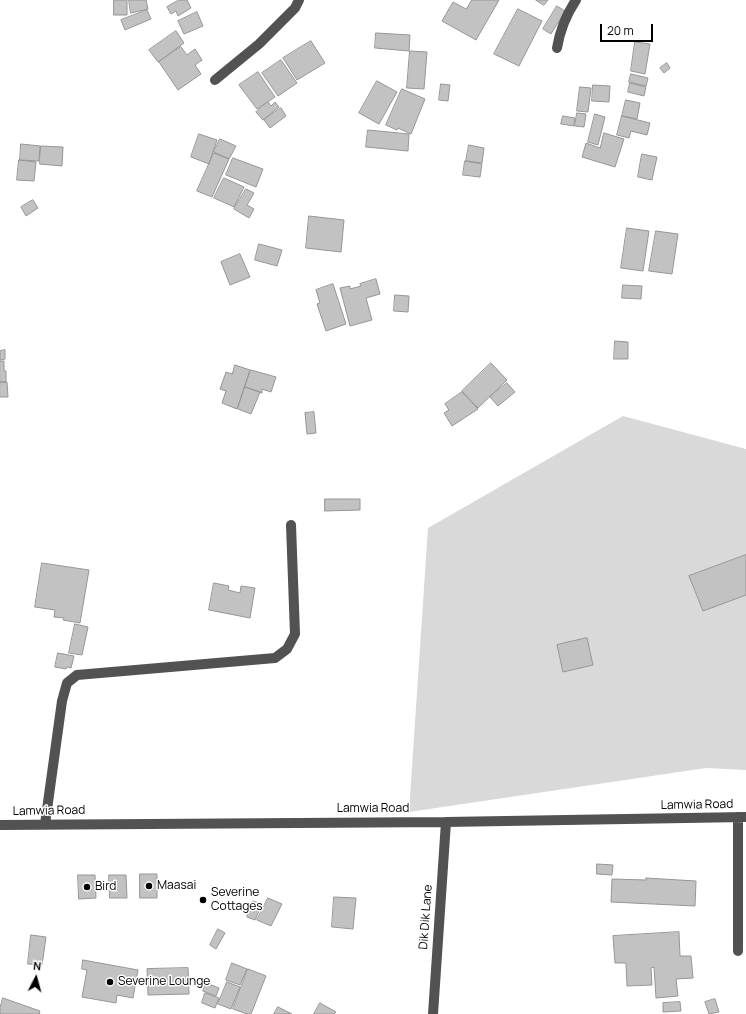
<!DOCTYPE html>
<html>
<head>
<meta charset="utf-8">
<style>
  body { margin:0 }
  #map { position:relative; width:746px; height:1014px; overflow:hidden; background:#fff; font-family:Manrope,sans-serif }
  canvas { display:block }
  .north { position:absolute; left:16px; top:958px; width:40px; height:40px; -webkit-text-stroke:3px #fff; paint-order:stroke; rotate:6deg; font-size:11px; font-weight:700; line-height:16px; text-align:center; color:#000 }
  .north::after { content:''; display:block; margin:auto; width:14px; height:18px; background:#000; clip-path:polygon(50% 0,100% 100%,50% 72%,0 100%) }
  .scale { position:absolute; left:600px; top:24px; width:53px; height:18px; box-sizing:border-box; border:2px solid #000; border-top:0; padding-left:5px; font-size:12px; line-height:14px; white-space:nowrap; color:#000; -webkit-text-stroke:3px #fff; paint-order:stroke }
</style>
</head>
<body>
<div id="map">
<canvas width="746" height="1014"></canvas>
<div class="north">N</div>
<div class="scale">20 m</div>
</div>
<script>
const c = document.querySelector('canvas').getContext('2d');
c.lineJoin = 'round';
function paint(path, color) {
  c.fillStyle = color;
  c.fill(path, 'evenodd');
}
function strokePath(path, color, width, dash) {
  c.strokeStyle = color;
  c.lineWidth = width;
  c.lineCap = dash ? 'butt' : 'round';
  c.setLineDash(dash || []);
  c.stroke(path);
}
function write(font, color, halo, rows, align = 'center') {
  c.font = font + ' Manrope,sans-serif';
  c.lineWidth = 3;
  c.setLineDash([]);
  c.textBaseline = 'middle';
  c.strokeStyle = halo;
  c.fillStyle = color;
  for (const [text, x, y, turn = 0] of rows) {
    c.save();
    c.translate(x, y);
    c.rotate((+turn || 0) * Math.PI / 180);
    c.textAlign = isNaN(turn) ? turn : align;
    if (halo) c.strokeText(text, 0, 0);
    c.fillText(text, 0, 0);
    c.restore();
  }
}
const green = new Path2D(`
  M623 416 746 449V770L706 768 409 812 428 528Z`);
const building = new Path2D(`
  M114 0H127V15H114Z
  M129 0H146L148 9 131 13Z
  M179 0H187L191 8 178 16 176 11 171 14 167 7Z
  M472 0H499L476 40 442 21 453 2 466 9Z
  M536 0H548L544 5Z
  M557 6 565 11 551 34 543 29Z
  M518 9 542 21 519 66 494 54Z
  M147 10 151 19 125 30 121 20Z
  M197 12 203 26 184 34 178 21Z
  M176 31 184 43 158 62 149 50Z
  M376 33 410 35 409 51 375 48Z
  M311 41 325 63 297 80 283 58Z
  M635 42 650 44 645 74 631 71Z
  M181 47 187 55 195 49 202 60 195 65 201 74 178 90 159 62Z
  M410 51 427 52 424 89 407 88Z
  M281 60 297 83 278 96 262 73Z
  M667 63 670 68 664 73 660 68Z
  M258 72 275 97 257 109 239 85Z
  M631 74 648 78 646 86 629 82Z
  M377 81 397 92 379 124 359 113Z
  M630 83 646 87 644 96 628 92Z
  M441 84 450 85 448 101 439 100Z
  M593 85 610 86 609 102 592 101Z
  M580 87 591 88 588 112 577 111Z
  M402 89 425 99 411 134 398 128 397 130 386 125Z
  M626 100 640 103 637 119 622 116Z
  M268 102 271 106 275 102 279 107 263 120 256 112Z
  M281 108 286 116 270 128 264 120Z
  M577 113 586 114 584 127 575 126Z
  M595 114 605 117 598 145 588 142Z
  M563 116 575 118 574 126 561 124Z
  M622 116 650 123 647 135 631 131 629 138 617 135Z
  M368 130 409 134 408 151 366 147Z
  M604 133 624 139 615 167 582 157 586 143 600 148Z
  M199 134 217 140 209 164 191 157Z
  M220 139 236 146 229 159 214 152Z
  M21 144 40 146 39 161 20 160Z
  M469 145 484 148 482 163 466 161Z
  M41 146 63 147 62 166 40 164Z
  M214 153 229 159 212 197 197 191Z
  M642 154 657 157 652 180 638 177Z
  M233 158 263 169 256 187 226 175Z
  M19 160 36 162 34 181 17 180Z
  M465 161 482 164 480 177 463 175Z
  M224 178 244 187 234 207 214 198Z
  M246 189 254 193 247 205 254 209 249 218 234 209Z
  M33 200 38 208 26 216 21 207Z
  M309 216 344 220 341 252 306 248Z
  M627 228 649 231 643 271 621 268Z
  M656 231 678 234 672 274 649 271Z
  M259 244 282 250 277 266 255 260Z
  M240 254 250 277 230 285 221 262Z
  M376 279 380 294 366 298 372 320 350 326 340 288 350 286V289L361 286 360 284Z
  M333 284 346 324 326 331 317 304 320 303 316 290Z
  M623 285 642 286 641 299 622 298Z
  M395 295 409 296 408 312 394 311Z
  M615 341 628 342V359H614Z
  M5 350V359L0 360V351Z
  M0 361H4V371H6V382H0Z
  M491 363 507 380 478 408 462 391Z
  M235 365 250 370 237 409 222 403 226 391 220 389 226 372 232 374Z
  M251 370 276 377 271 392 262 389V393L245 387Z
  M0 382H7L8 397H0Z
  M507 383 515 392 498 406 490 397Z
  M245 387 260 392 251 414 238 409Z
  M462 392 478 409 452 426 444 413 449 410 445 404Z
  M314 412 316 433 307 434 305 413Z
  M325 499H360V510L325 511Z
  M746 555V595L703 611 689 576Z
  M42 563 89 570 80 623 63 620 64 618 54 617 55 610 35 607Z
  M214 583 229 586 228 590 240 593 241 586 255 588 250 618 209 610Z
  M75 624 88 627 82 655 69 653Z
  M587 638 593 665 563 672 557 645Z
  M58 653 74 656 71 668 67 667 66 669 55 667Z
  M597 864 613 865 612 875 597 874Z
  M140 874H157V898H140Z
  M78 875H95L96 898 79 899Z
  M109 875H126L127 898H110Z
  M646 878 696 881 695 906 611 902 612 879 646 880Z
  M334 897 356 898 353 929 332 927Z
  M268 898 282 904 271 926 257 920Z
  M253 901 262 904 255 920 247 917Z
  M218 929 225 933 216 949 210 945Z
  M679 932 680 956H691L693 978 676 979 678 996 656 998 654 967 651 968 652 985 627 986 626 963H615L613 936Z
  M31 935 46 937 42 965 28 964Z
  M83 960 138 970 133 998 117 995 116 1003 82 997 87 970 82 969Z
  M232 963 247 969 240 985 226 980Z
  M188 968 189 994 148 995 147 969Z
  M248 969 266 976 251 1014H247L233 1009Z
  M227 982 240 987 231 1009 218 1004Z
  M206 983 219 988 216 996 203 991Z
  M205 993 219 998 215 1008 202 1003Z
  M3 998 40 1011 39 1014H0V1008Z
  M715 999 719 1012 709 1014 705 1002Z
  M680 1002 681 1011 663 1012V1003Z
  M320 1003 336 1012 334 1014H314Z
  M278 1007 292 1014H274Z`);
const minor = new Path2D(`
  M557 48C560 30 566 15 576 0
  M215 80 259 44 295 8 299 0
  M738 817V951
  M45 824 62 701 67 683 77 675 275 658 287 649 295 634 291 525
  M0 825 446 822 746 817
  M433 1014 446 822`);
const markers = [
  [149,886,4,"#000"],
  [87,887,4,"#000"],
  [203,900,4,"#000"],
  [110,982,4,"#000"]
];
const streetNames = [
  ["Lamwia Road",697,805,-1],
  ["Lamwia Road",373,809],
  ["Lamwia Road",49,811,-1],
  ["Dik Dik Lane",426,917,-86]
];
const poiNames = [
  ["Maasai",157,886],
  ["Bird",95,887],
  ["Severine",211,893],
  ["Cottages",211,907],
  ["Severine Lounge",118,982]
];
paint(green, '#d9d9d9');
paint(building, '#c2c2c2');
strokePath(building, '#969696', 1);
strokePath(minor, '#525252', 10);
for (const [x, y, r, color] of markers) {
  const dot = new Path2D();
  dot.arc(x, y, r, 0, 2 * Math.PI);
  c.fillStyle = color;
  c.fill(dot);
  strokePath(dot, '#fff', 1.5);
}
write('12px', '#000', '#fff', streetNames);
write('12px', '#000', '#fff', poiNames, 'left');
</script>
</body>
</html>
